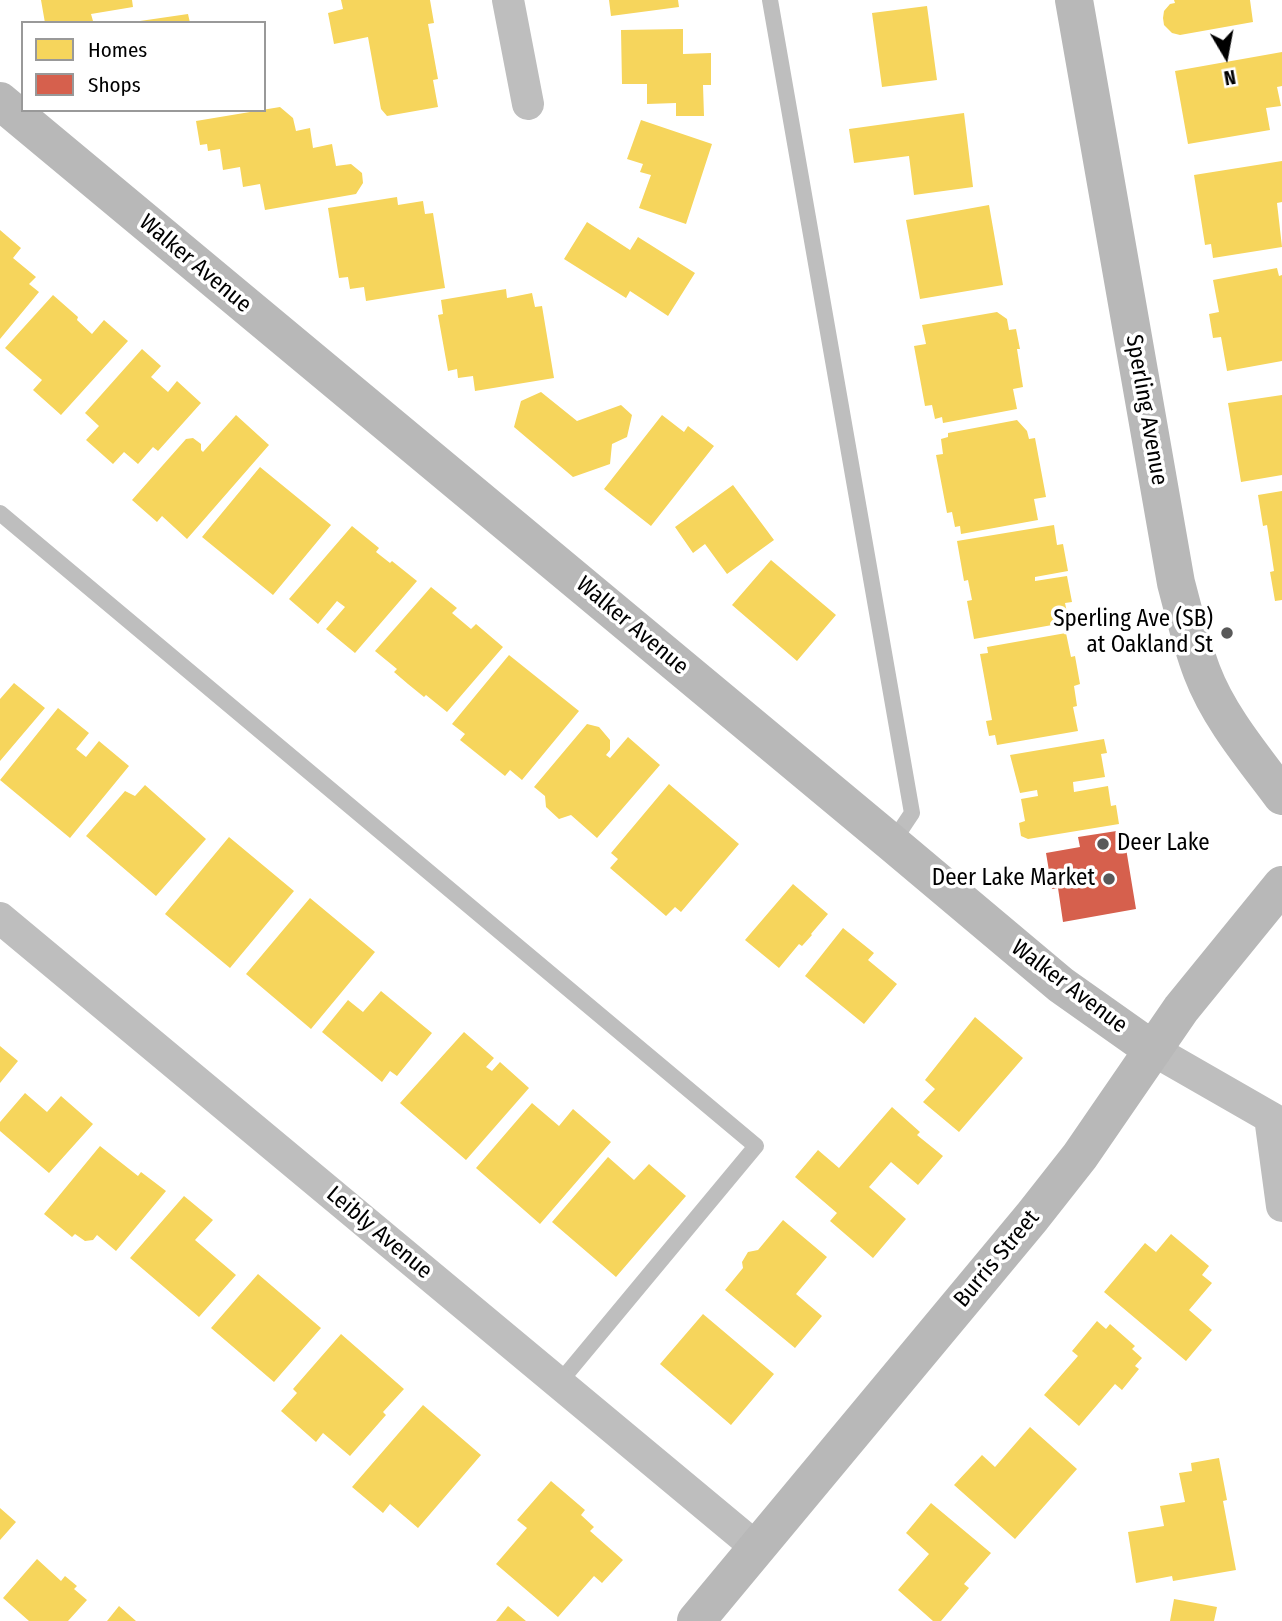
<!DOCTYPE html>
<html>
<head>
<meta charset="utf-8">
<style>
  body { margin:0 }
  #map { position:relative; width:1282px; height:1621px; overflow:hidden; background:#fff; font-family:"Fira Sans Condensed",sans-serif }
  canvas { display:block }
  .legend { position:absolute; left:21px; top:21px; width:245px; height:91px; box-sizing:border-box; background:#fff; border:2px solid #999; margin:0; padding:9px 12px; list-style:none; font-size:21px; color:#000 }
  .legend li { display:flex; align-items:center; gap:14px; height:35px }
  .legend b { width:35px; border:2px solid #999 }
  .north { position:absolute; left:1191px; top:21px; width:70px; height:70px; -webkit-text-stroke:5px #fff; paint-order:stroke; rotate:170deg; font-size:19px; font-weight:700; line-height:28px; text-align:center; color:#000 }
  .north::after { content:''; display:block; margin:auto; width:24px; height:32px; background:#000; clip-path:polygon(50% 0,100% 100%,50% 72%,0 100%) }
</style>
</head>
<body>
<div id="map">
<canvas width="1282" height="1621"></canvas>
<ul class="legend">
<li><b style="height:19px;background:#f6d55c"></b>Homes</li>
<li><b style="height:19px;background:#d6604d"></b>Shops</li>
</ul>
<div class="north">N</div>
</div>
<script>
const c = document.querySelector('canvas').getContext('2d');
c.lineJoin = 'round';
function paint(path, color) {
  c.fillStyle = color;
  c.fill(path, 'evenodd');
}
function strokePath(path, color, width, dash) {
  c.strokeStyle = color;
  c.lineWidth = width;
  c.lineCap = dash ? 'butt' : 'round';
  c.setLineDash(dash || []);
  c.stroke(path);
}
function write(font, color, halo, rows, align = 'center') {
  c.font = font + ' "Fira Sans Condensed",sans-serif';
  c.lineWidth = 7;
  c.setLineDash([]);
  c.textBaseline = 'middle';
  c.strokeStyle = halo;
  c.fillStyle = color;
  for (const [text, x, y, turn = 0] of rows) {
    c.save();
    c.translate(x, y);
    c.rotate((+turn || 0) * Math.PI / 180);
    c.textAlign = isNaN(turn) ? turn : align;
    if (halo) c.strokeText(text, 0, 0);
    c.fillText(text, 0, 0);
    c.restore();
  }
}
const homes = new Path2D(`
  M41 0H132L133 7 91 14 93 21 45 23Z
  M341 0H430L434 23 428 24 438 79 433 80 438 107 387 116 381 109 368 37 334 44 328 13 343 9Z
  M609 0H678L679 7 611 16Z
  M1174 0H1250L1253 22 1180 35 1172 33 1164 25 1163 18 1164 11 1170 4 1175 3Z
  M927 6 937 80 882 87 872 13Z
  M188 14 190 23H141L140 21Z
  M683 29V54L711 53V85H703L704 116H676V103L647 104V84H622L621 30Z
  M1282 52V86L1277 87 1281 106 1266 108 1270 130 1188 144 1175 71Z
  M280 107 293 118 296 131 310 128 313 148 332 144 336 166 351 164 362 173 363 183 356 194 265 210 260 184 243 187 240 167 223 170 220 149 208 151 207 144 200 145 196 121Z
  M964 113 973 187 914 195 909 156 854 163 849 129Z
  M641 120 712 144 686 224 639 208 651 175 640 172 643 164 627 159Z
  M1282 161V202L1277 203 1282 247 1213 258 1211 244 1205 245 1194 175Z
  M397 197 398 205 423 201 425 214 433 213 445 288 366 301 364 287 350 289 348 277 339 278 328 208Z
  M989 205 1003 285 920 299 906 220Z
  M587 222 630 250 638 237 695 273 668 316 630 291 626 298 564 259Z
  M0 230 21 248 13 258 36 277 29 284 39 292 0 339Z
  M1277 268 1279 276 1282 275V361L1227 371 1221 337 1213 338 1209 314 1219 312 1213 280Z
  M506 289 507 298 532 293 535 307 542 306 554 378 475 391 473 376 458 378 457 369 448 371 438 315 443 314 441 300Z
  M53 295 78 317 77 320 92 334 104 320 128 341 61 415 33 390 42 380 5 348Z
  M997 312 1007 319 1009 330 1016 329 1020 349H1017L1023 387 1013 389 1017 409 943 423 942 417 935 419 932 405 925 406 914 346 926 344 922 325Z
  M142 349 161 366 151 377 168 392 177 381 201 403 158 451 153 447 138 464 124 452 113 464 86 440 99 426 85 413Z
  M541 392 577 421 621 405 632 415 627 437 612 444 610 464 573 477 514 427 521 401Z
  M1282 395V475L1241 482 1228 403Z
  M236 415 269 445 187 539 162 516 157 522 132 500 186 439 193 438 201 444V450L203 452Z
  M662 415 684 432 688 426 714 446 651 526 604 489Z
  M1017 420 1027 431 1029 439 1035 438 1046 497 1034 499 1038 520 961 534 960 526 955 527 952 512 947 513 936 455 943 454 941 439 948 437V433Z
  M260 467 331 525 273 595 202 537Z
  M733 485 774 540 727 574 705 544 693 553 675 527Z
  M1282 491V600L1275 601 1270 572 1274 571 1267 525 1263 526 1258 495Z
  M1054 525 1057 545 1063 544 1068 571 1035 577V581L1067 576 1072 602 1065 603 1069 622 974 639 967 601 972 600 968 580 964 581 957 541Z
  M352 526 379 548 376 552 390 563 392 561 417 581 355 653 326 629 345 607 337 601 318 624 289 599Z
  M771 560 836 615 797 661 732 605Z
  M431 587 457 608 452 613 471 629 476 624 503 647 447 712 426 695 424 697 408 684 394 672 397 669 375 651Z
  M1066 633 1071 657 1075 656 1080 684 1074 686 1077 706 1073 707 1078 731 997 745 995 735 989 736 986 721 992 720 980 654 988 653 987 647Z
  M509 655 579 711 522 780 510 770 505 776 460 740 465 734 452 724Z
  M14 683 45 708 0 761V699Z
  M58 708 89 733 76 749 86 757 99 741 129 766 70 838 0 780Z
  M587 724 599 727 610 740V750L606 755 610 758 628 737 660 765 597 838 571 815 559 819 546 807 545 796 534 787Z
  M1104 739 1107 753 1101 754 1105 777 1073 782 1074 792 1108 786 1111 806 1116 805 1119 824 1028 839 1021 836 1019 823 1025 821 1021 799 1038 796 1037 790 1020 793 1010 755Z
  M669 784 739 844 681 912 675 907 666 916 610 868 618 859 611 853Z
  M145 785 206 839 156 896 86 836 125 791 135 796Z
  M229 837 294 891 230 968 165 914Z
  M793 884 828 914 811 934 812 935 802 946 799 944 779 968 745 940Z
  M310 898 375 952 311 1029 246 974Z
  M843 928 874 953 868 960 897 984 864 1024 805 976Z
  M381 991 432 1033 397 1076 390 1071 382 1082 322 1032 348 1000 363 1012Z
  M975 1017 1023 1058 959 1132 923 1102 935 1089 925 1080Z
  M464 1032 494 1058 486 1067 492 1071 500 1062 529 1088 466 1160 400 1103Z
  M0 1046 18 1061 0 1083Z
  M25 1093 47 1112 61 1096 93 1124 49 1173 0 1131V1122Z
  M532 1103 559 1126 573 1109 611 1142 540 1224 476 1168Z
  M892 1107 920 1132 917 1135 943 1156 918 1185 891 1162 869 1187 906 1219 873 1258 830 1221 837 1213 795 1177 818 1150 839 1168Z
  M100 1146 138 1176 141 1172 166 1191 116 1251 97 1235 93 1240 85 1241 75 1234 72 1237 44 1214Z
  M608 1157 634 1180 649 1164 686 1196 616 1277 552 1222Z
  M184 1196 213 1220 195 1240 236 1275 199 1317 130 1258Z
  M783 1220 827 1257 796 1294 822 1316 795 1348 725 1290 743 1268 742 1262 748 1252 758 1250Z
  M1171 1234 1209 1266 1202 1275 1212 1283 1189 1310 1212 1330 1186 1361 1104 1292 1145 1243 1156 1252Z
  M258 1274 321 1328 274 1382 211 1328Z
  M703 1314 774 1374 731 1425 660 1364Z
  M1097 1321 1106 1329 1110 1324 1135 1346 1132 1349 1142 1358 1135 1366 1139 1369 1122 1390 1115 1384 1079 1426 1044 1395 1078 1356 1072 1351Z
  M341 1334 404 1389 383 1412 386 1415 350 1456 323 1433 316 1442 281 1411 297 1393 293 1389Z
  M423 1405 481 1455 418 1528 390 1504 383 1513 352 1487Z
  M1030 1427 1077 1469 1015 1539 954 1485 982 1455 995 1467Z
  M1219 1458 1227 1500 1223 1501 1236 1570 1173 1581 1172 1576 1136 1583 1128 1532 1164 1526 1160 1506 1185 1502 1179 1473 1192 1471 1191 1463Z
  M551 1481 585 1510 581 1515 594 1527 590 1531 623 1560 602 1583 594 1576 558 1617 496 1564 527 1528 517 1520Z
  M931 1503 991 1553 964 1584 969 1588 941 1621H933L898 1590 929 1554 906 1533Z
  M0 1508 16 1522 0 1540Z
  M37 1559 61 1581 65 1576 77 1586 74 1589 87 1600 68 1621H29L3 1598Z
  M1174 1599 1217 1607 1214 1621H1170Z
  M119 1606 136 1621H107Z
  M508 1606 526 1621H496Z`);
const shops = new Path2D(`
  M1123 830 1136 909 1063 922 1058 888 1052 889 1046 853 1080 847 1078 837Z`);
const lane = new Path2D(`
  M770 0 912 813 892 843
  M0 513 756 1146 559 1383`);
const street = new Path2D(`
  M508 0 528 104
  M0 918 757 1548
  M1153 1050 1282 1124
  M1270 1117 1282 1206`);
const secondary = new Path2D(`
  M1074 0 1176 583C1184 613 1191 643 1202 672 1219 717 1253 757 1282 796
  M0 101 892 843 1061 985 1153 1050
  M696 1621 1032 1217 1080 1156 1181 1009 1282 885`);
const markers = [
  [1227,633,7,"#595959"],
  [1103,844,7,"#595959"],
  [1109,879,7,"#595959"]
];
const streetNames = [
  ["Walker Avenue",195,264,40],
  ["Sperling Avenue",1146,410,80],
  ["Walker Avenue",632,626,40],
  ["Walker Avenue",1069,987,37],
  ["Leibly Avenue",379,1233,40],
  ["Burris Street",997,1259,-50]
];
const poiNames = [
  ["Sperling Ave (SB)",1213,620],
  ["at Oakland St",1213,646],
  ["Deer Lake",1117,844,"left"],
  ["Deer Lake Market",1095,879]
];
paint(homes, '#f6d55c');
paint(shops, '#d6604d');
strokePath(lane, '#bebebe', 16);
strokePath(street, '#bebebe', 32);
strokePath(secondary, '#b8b8b8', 38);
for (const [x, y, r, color] of markers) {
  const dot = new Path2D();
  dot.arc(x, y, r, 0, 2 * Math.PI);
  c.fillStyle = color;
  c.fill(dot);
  strokePath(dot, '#fff', 2.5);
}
write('23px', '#000', '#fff', streetNames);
write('23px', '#000', '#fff', poiNames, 'right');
</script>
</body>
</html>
